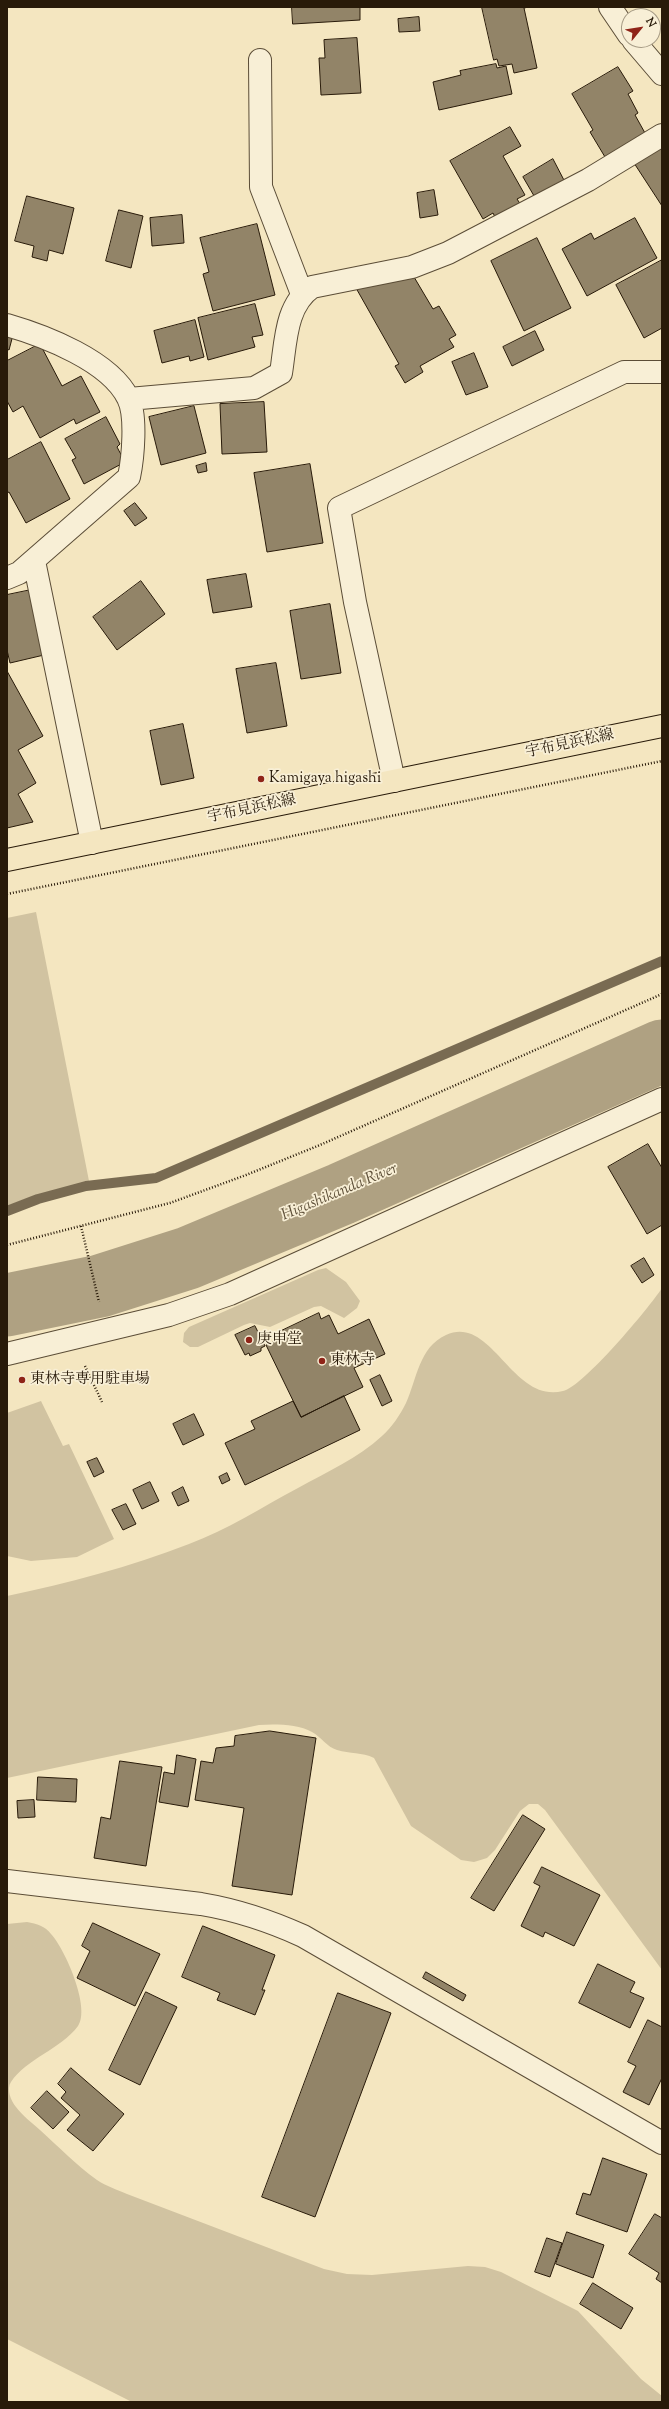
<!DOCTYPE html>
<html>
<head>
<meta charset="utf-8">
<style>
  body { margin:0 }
  #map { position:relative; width:669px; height:2409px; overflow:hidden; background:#f4e6c0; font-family:"Sorts Mill Goudy",serif }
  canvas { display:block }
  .frame { position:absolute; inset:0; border:8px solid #281a09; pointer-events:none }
  .north { position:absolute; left:621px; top:8px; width:40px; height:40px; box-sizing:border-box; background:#f8efd6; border:1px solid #a59a84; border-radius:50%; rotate:60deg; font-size:11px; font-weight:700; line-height:16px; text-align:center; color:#281a09 }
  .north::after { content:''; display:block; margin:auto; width:14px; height:18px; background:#8f2418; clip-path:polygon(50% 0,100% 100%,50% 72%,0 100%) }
</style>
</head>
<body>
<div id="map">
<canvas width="669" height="2409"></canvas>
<div class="frame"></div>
<div class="north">N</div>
</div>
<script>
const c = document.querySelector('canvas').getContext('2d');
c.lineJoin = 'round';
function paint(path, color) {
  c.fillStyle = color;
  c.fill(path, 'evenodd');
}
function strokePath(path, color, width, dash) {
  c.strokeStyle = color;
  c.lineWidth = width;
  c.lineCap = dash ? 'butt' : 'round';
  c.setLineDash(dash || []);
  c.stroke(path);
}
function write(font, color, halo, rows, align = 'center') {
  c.font = font + ' "Sorts Mill Goudy","Noto Serif JP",serif';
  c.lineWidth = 3.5;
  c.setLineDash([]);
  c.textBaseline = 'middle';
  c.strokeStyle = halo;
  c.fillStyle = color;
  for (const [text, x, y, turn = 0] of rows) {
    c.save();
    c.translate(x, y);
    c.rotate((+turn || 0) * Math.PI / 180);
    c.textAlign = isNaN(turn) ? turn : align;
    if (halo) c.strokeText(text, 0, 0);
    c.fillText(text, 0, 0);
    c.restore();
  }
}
const green = new Path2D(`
  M36 912 89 1181 36 1195 7 1206V918Z
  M326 1268 346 1282 360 1301 357 1308 344 1318 321 1306 314 1307 270 1327 250 1323 244 1325 198 1347H190L183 1342 184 1333 189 1327 318 1270Z
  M662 1288V1970L545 1810 538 1804H529L520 1811 495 1850 487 1858 474 1862 461 1860 411 1826 374 1758C362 1752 350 1754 337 1750 327 1747 321 1737 312 1732 298 1724 275 1724 259 1725L7 1778V1596C68 1583 130 1567 189 1544 227 1530 262 1507 298 1488 327 1472 358 1458 382 1436 392 1427 400 1415 406 1403 417 1379 419 1347 446 1335 492 1314 512 1404 563 1391 583 1387 649 1308 662 1288Z
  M41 1401 63 1446 69 1444 114 1539 77 1557 31 1561 7 1556V1413Z
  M27 1922C37 1924 45 1926 51 1934 65 1949 91 2008 78 2026 61 2049 26 2059 11 2082 6 2089 11 2101 16 2107 22 2115 32 2123 40 2130 59 2147 76 2165 97 2180 106 2186 118 2190 127 2194L324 2269 347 2274 372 2275 468 2266 485 2267 501 2272 578 2311 641 2379 662 2396V2402H132L7 2339V1924Z`);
const stream = new Path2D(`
  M7 1211 38 1199 86 1186 156 1178 662 961`);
const river = new Path2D(`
  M7 1305 100 1286 188 1258 341 1194 662 1051`);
const building = new Path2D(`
  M292 7H360V20L293 24Z
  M482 7H529L524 8 537 68 514 73 512 64 499 66 497 59 494 60Z
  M419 17 420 31 399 32 398 19Z
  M357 38 361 93 321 95 319 58H325L324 40Z
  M496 64 497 68 506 66 512 94 439 110 433 82 461 75 460 71Z
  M618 67 633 91 628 94 638 113 635 115 645 133 605 157 590 132 593 130 572 94Z
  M510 127 521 146 503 156 525 195 517 199 521 205 496 219 493 213 483 219 450 161Z
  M662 145V206L634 163Z
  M553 159 566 184 537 201 523 177Z
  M434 190 438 215 420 218 417 193Z
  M27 196 74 208 63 254 49 250 47 261 32 257 34 246 15 241Z
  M119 210 143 216 131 268 106 261Z
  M182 215 184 243 152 246 150 218Z
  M635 218 657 258 587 296 562 249 591 233 594 239Z
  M257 224 275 295 213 311 203 274 209 272 200 238Z
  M537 238 571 308 524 331 491 261Z
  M662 260V328L644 338 616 285Z
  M414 277 433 309 439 306 456 335 449 339 454 347 420 366 423 372 405 383 395 366 399 364 356 288Z
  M255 304 263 335 252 337 255 347 208 360 198 318Z
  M195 320 204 357 190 361 189 356 162 363 154 331Z
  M535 331 544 350 512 366 503 347Z
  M7 334 13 335 9 350 7 349Z
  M40 344 62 386 81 376 100 412 76 424 74 419 40 438 23 406 13 412 7 401V361Z
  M474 353 488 387 466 395 452 362Z
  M264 402 267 452 222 454 220 404Z
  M194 406 206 453 161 465 149 417Z
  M106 417 120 444 117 447 125 462 84 484 72 460 76 458 65 439Z
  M41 442 70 499 26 523 9 492 7 493V460Z
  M206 463 207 471 198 473 196 466Z
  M310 464 323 543 267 552 254 473Z
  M135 503 147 518 135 526 124 511Z
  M246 574 252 607 213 613 207 580Z
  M141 581 165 614 117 650 93 617Z
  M31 590 44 655 10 663 7 650V595Z
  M330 604 341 673 301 679 290 611Z
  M276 663 287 726 247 733 236 669Z
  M7 671 43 736 18 750 36 783 18 794 33 822 7 828Z
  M183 724 194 778 161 785 150 731Z
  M648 1144 662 1168V1225L647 1234 608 1167Z
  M644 1258 654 1275 642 1283 631 1266Z
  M319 1313 321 1319 329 1315 338 1334 369 1319 385 1354 354 1368 363 1387 301 1417 266 1345 277 1340 275 1334Z
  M255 1326 265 1346 261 1348V1351L250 1356 249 1353 245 1355 235 1335Z
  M380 1375 392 1401 382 1406 370 1380Z
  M344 1396 360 1430 245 1485 225 1443 255 1429 251 1421 293 1401 301 1417Z
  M194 1414 204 1435 183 1445 173 1424Z
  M97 1458 104 1472 94 1477 87 1462Z
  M227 1473 230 1480 222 1484 219 1477Z
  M150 1482 159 1501 142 1509 133 1490Z
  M183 1487 189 1501 178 1506 172 1493Z
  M126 1504 136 1524 123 1530 112 1510Z
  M270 1731 316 1738 292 1895 232 1886 244 1808 195 1800 201 1761 213 1763 216 1748 234 1746 235 1736Z
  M177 1755 196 1759 188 1807 159 1802 164 1772 174 1774Z
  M120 1761 162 1767 146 1866 94 1858 101 1817 110 1819Z
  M38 1777 77 1779 76 1802 37 1800Z
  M34 1800 35 1817 18 1818 17 1801Z
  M523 1815 545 1829 494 1911 471 1898Z
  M542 1867 600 1895 574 1946 545 1932 543 1937 521 1926 540 1886 534 1883Z
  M93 1923 160 1954 135 2006 77 1978 90 1951 82 1946Z
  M203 1926 275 1955 262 1990H265L255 2015 217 2000 220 1993 182 1977Z
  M598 1964 635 1982 630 1992 644 1998 630 2028 579 2003Z
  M426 1972 466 1995 463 2001 423 1978Z
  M146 1992 177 2007 140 2085 109 2070Z
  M338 1993 391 2013 315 2217 262 2197Z
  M648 2020 662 2027V2078L649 2105 623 2092 636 2066 628 2062Z
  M71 2068 124 2114 93 2151 67 2130 80 2115 61 2098 66 2092 58 2084Z
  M47 2091 69 2112 53 2129 31 2108Z
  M603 2158 647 2174 627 2232 576 2214 583 2193 590 2195Z
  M655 2214 662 2218V2283L656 2279 659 2273 629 2254Z
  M567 2232 604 2245 593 2278 556 2264Z
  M547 2238 562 2243 550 2277 535 2272Z
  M593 2283 633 2308 621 2329 580 2304Z`);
const path = new Path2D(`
  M7 894 662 761
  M81 1226 99 1302
  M7 1245 170 1203 246 1175 320 1145 662 994
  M85 1366 102 1402`);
const minor = new Path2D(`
  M610 7 629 35
  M633 40 662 74
  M260 60 261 187 302 294
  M7 325C45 336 110 361 128 398 137 415 133 458 129 477L19 573 7 578
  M129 399 254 388 281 373C286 342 285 306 312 287L412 267 448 253 588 180 662 135
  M34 561 92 843
  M394 781 355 602 339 508 624 372H662
  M7 1354 169 1315 230 1294 662 1099
  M7 1881 201 1904C237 1910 270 1921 303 1936L662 2143`);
const major = new Path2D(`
  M7 860 662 726`);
const markers = [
  [261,779,4,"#8f2418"],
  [249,1340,4,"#8f2418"],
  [322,1361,4,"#8f2418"],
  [22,1380,4,"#8f2418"]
];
const streetNames = [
  ["宇布見浜松線",570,745,-12],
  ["宇布見浜松線",252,810,-12]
];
const poiNames = [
  ["Kamigaya higashi",269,779],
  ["庚申堂",257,1340],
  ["東林寺",330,1361],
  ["東林寺専用駐車場",30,1380]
];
const waterNames = [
  ["Higashikanda River",340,1193,-23]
];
paint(green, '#d1c3a1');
strokePath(stream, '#796b52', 10);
strokePath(river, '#afa182', 63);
paint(building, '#928468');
strokePath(building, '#281a09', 1);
strokePath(minor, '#5b4d37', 24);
strokePath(major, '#281a09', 24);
strokePath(path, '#281a09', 2.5, [1, 2]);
strokePath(minor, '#f8efd6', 22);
strokePath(major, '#f4e6c0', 22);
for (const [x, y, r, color] of markers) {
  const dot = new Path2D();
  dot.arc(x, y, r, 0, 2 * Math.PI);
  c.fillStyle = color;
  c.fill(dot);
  strokePath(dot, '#f8efd6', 1.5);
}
write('15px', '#281a09', '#f8efd6', streetNames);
write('15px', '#281a09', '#f8efd6', poiNames, 'left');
write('italic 16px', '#5e5039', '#f8efd6', waterNames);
</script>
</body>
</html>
